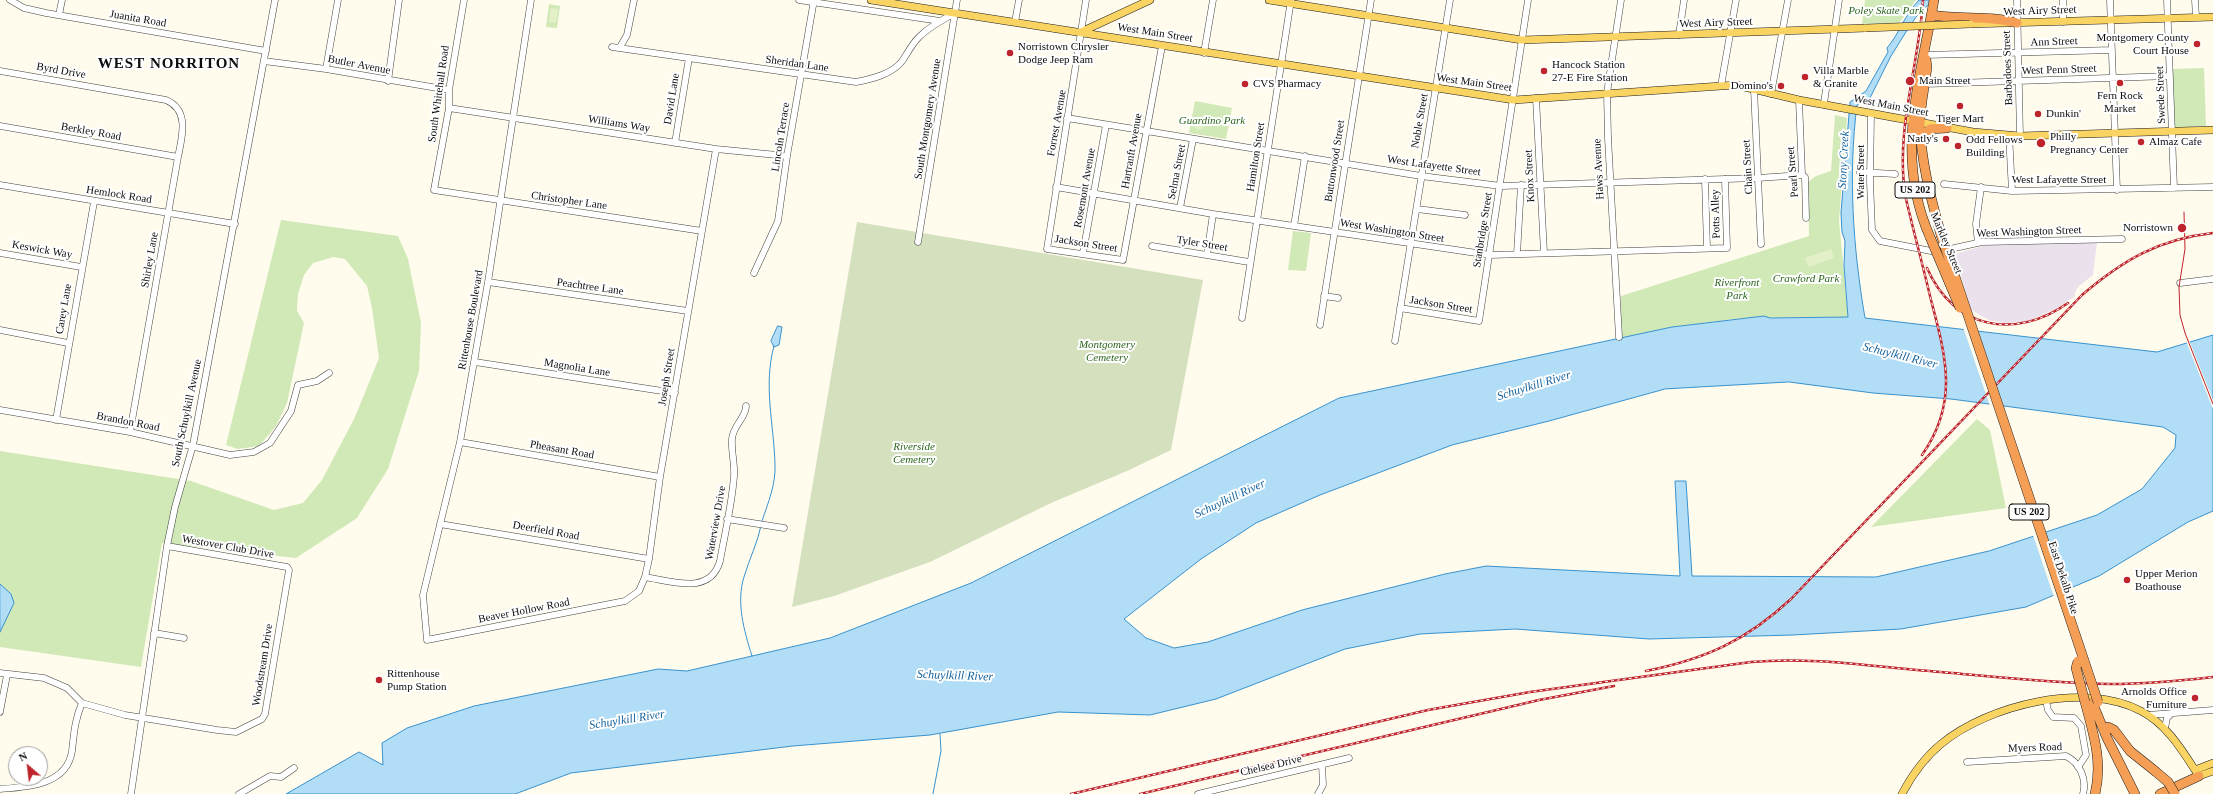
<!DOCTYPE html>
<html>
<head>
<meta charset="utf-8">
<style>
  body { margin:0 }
  #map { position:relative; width:2213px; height:794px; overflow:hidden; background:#fffbed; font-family:"Times New Roman",serif }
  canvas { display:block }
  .north { position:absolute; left:8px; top:746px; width:40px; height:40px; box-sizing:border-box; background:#fff; border:1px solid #9e9e9e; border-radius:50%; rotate:332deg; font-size:11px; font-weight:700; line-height:16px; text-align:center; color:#0d0d0d }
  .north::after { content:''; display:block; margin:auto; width:14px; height:18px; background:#be242c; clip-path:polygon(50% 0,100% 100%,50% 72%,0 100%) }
</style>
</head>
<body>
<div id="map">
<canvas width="2213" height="794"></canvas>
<div class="north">N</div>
</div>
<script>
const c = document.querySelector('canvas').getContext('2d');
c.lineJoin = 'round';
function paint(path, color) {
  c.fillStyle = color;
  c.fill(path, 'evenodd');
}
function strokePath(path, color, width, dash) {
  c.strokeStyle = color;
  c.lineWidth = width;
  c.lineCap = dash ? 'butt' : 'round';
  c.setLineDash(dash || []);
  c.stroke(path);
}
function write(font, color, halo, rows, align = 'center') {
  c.font = font + ' "Times New Roman",serif';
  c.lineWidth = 4;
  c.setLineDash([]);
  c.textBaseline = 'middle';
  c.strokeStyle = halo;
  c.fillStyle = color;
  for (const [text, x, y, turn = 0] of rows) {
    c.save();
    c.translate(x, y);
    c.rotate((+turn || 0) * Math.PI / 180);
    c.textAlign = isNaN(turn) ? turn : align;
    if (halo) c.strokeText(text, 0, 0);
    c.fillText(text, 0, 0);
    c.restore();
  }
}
const industrial = new Path2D(`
  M2097 242 2093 275 2079 286 2075 292V296L2056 309 2025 322 2004 323 1989 320 1971 310 1955 255 1958 253 1986 245Z`);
const green = new Path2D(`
  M1865 0H1916L1899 23 1862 24Z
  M549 4 560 6 557 28 546 27Z
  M2204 68 2206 126 2176 128 2174 124 2172 69Z
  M1195 101 1232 108 1226 139 1189 133Z
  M1835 115 1847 118 1839 220 1848 317 1742 318 1672 327 1621 338V296L1809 236 1808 182 1816 176 1831 171Z
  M281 220 398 236 408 259 421 323 419 371 388 469 357 518 296 558 162 543 141 667 0 647V451L191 481 274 510 303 503 322 480 355 417 379 358 372 308 367 286 345 259 333 257 313 263 304 275 298 294 297 311 304 323 287 403 276 426 259 446 238 449 226 445Z
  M1293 231 1311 233 1306 271 1288 270Z
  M1977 419 1990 430 2006 508 1871 527Z`);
const cemetery = new Path2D(`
  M857 222 1203 280 1171 450 1127 471 1051 503 930 562 834 596 792 607Z`);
const pitch = new Path2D(`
  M551 8 558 9 556 23 549 22Z
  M1193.5 124a5.5 5.5 0 1 1 11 0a5.5 5.5 0 1 1-11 0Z
  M1831 249 1834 258 1808 267 1805 258Z`);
const water = new Path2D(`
  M1919 0H1933L1916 17 1906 32 1891 56 1870 98 1857 105C1848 175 1853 248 1865 318L2157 352 2213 335V511L2188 522 2099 576 2026 607 1901 629 1793 635 1649 639 1515 629 1420 634 1345 649 1216 699 1150 715 1058 712 930 735 793 746 571 773 515 794H286L359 752 383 765 382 743 407 728 474 706 658 669 687 671 830 638 971 583 1339 398 1672 327 1764 316 1770 318 1848 317 1844 266 1845 241 1842 232 1841 213 1850 102 1866 91 1888 52 1887 48C1900 33 1904 15 1919 0ZM1789 382 1873 393 1951 399 2163 427 2176 435 2175 448 2142 489 2097 515 1989 551 1876 577 1692 576 1686 481H1675L1680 576 1486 566 1445 574 1302 610 1208 642 1174 648 1146 638 1124 619 1201 559 1256 523 1320 495 1452 445 1549 421 1665 389Z
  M778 326 782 327 779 345 774 347 771 341Z
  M0 584 11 594 14 603 0 632Z`);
const pier = new Path2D(`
  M1963 327 1977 328 2004 408 1990 406Z
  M2189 340 2213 400V409L2186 341Z
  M2045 531 2066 592 2054 597 2033 535Z`);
const stream = new Path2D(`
  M762 521C768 503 776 484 775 465 774 424 763 386 774 346
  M752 656C744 631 736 602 744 577 749 560 757 544 761 526
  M933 794 941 751 940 734`);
const minor = new Path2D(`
  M10 0 24 8 46 13 266 51
  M464 0 449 90V108L434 190 702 231
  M531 0 488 282 460 442 423 595 427 640 625 601 639 591 645 577 649 559 660 477 716 149
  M799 0 940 21
  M1086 0 1047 249 1123 260 1162 46
  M2017 0 2020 136
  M2063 0V22
  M2110 0 2117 190
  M2167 0 2174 188
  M2195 0 2196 17
  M59 15 62 0
  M1015 22 1019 0
  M1679 35 1684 0
  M612 47 856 82C872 79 893 74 903 60 908 52 912 44 919 37 929 27 942 20 955 13
  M620 47 627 35 634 0
  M1204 53 1213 0
  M1925 55 2112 50
  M264 61 326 69 449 90
  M326 69 338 0
  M0 71 166 100C190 110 182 137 178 157L130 432
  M388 81 399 0
  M1925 84 2170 76
  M1721 86 1736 0
  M1754 89 1761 244
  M1771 94 1788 0
  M1536 98 1544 253
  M1799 100 1802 175 1805 177 1806 218
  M1824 103 1839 0
  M449 108 716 149 787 156
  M1871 114 1870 182 1872 230 1880 241 1931 251H1941L1982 242 2122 239
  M1067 118 1421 176 1501 186 1758 178 1802 175
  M0 126 178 157
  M2009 135 2012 191
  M675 143 689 58
  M1860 172 1895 174
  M1705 179 1707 248
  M1944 184 2012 191 2213 187
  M0 185 235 224
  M1056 187 1213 214 1490 255 1727 248 1725 179
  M1180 208 1193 139
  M1417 209 1465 215
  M1294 226 1305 156
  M918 242 957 0
  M1978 243 1976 224 1981 187
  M1152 246 1249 262
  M0 253 81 267
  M1083 253 1106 125
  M1517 254 1521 185
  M1207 255 1213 214
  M754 273 778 221 787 156 814 0
  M488 282 688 311
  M2180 283 2213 279
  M1324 296 1338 298
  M1400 308 1479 321 1528 0
  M1242 318 1291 0
  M1320 325 1371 0
  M0 330 68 343
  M1619 337 1608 138 1607 93 1621 0
  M1395 341 1450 0
  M475 362 675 393
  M0 410 130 432 230 455 254 452 270 443 291 411 298 385 317 381 329 373
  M56 420 94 202
  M460 442 660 477
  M727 519 784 528
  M440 524 649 559
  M645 577C671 581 710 596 720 561 725 533 732 504 734 476 735 464 731 451 732 439 733 425 746 418 746 406
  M154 633 184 638
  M0 673 44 678 67 688 82 703 125 715 217 730 236 732 262 719 265 714 289 570 287 567 167 546
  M2046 701 2048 710 2053 717 2074 718 2081 726 2086 755 2078 767
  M0 712 7 675
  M2148 715 2213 710
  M2165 728 2167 718 2172 713
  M1967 762 2066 756C2080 763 2087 779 2083 794
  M0 789C28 787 67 785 72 751 74 733 75 719 82 703
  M131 794 167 546 175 507 193 445 275 0
  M239 794 270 776 281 777 294 768
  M1198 794 1349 758
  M1318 794 1323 785 1322 765`);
const major = new Path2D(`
  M871 0 1514 100 1736 85 1799 100 1973 132 2020 136 2213 130
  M1269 0 1522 40 1866 28
  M1970 24 2213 17
  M1081 32 1150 0
  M2195 770 2213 763
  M1902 794C1912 775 1924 758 1941 744 1988 705 2085 681 2141 711 2168 725 2183 752 2199 776L2213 771`);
const highway = new Path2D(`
  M1932 15C1960 20 1990 15 2017 23
  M1926 59 1927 67C1925 85 1920 106 1920 124 1921 163 1931 198 1941 235
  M1921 138 1930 129 1947 128
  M1930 237C1894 156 1920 82 1934 0
  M2085 702C2093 732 2103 762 2095 794
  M2092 702 2107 738 2135 794
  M2108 727 2114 730 2130 751 2155 771
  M2160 794 2199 776`);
const tram = new Path2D(`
  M2184 212 2185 249 2179 287 2180 315 2185 333 2213 404`);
const rail = new Path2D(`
  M1927 268C1954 330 2016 340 2068 303
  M1922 455C1959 403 1946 357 1931 300 1923 266 1914 233 1906 199 1894 132 1919 67 1923 0
  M1646 671C1706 659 1747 640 1791 599L2082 295C2123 260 2159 239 2213 233
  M1071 794 1428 710 1530 692 1751 662C1806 657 1862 665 1917 670 1981 675 2046 683 2110 684 2145 684 2179 681 2213 677
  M1140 794 1539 700 1614 686`);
const majorBridge = new Path2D(`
  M1866 28 1970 24`);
const highwayBridge = new Path2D(`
  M1941 235 2098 702
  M1930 237 1960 308
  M2078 661 2076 668 2085 702
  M2155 771 2168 782 2175 794`);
const markers = [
  [2197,44,4,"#be242c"],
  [1010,53,4,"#be242c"],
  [1544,71,4,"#be242c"],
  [1805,77,4,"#be242c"],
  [1910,81,5,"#be242c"],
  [2120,83,4,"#be242c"],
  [1245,84,4,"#be242c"],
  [1781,86,4,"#be242c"],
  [1960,106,4,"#be242c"],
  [2038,114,4,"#be242c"],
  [1946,139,4,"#be242c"],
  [2141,142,4,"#be242c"],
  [2041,143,5,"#be242c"],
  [1958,146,4,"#be242c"],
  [2182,228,5,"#be242c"],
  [2127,580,4,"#be242c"],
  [379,680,4,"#be242c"],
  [2195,698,4,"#be242c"]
];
const shields = [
  [1915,190,40],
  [2029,512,40]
];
const shieldNames = [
  ["US 202",1915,190],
  ["US 202",2029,512]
];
const parkNames = [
  ["Poley Skate Park",1886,11],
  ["Guardino Park",1212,121],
  ["Crawford Park",1806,279],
  ["Riverfront",1737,283],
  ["Park",1737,296],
  ["Montgomery",1107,345],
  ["Cemetery",1107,358],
  ["Riverside",914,447],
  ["Cemetery",914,460]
];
const streetNames = [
  ["West Airy Street",2040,11,-2],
  ["Juanita Road",138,19,10],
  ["West Airy Street",1716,23,-2],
  ["West Main Street",1155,33,9],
  ["Ann Street",2054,42,-2],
  ["Sheridan Lane",797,64,8],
  ["Butler Avenue",359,65,11],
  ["Barbadoes Street",2008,68,-92],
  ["West Penn Street",2059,70,-2],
  ["Byrd Drive",61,71,10],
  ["West Main Street",1474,83,8],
  ["South Whitehall Road",439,94,-82],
  ["Swede Street",2161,95,-92],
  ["David Lane",672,99,-81],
  ["West Main Street",1891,106,11],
  ["South Montgomery Avenue",928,119,-81],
  ["Noble Street",1420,121,-80],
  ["Forrest Avenue",1057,123,-80],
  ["Williams Way",619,124,9],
  ["Berkley Road",91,132,10],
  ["Lincoln Terrace",781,137,-81],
  ["Hartranft Avenue",1132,151,-80],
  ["Hamilton Street",1256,157,-81],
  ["Buttonwood Street",1335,161,-81],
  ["West Lafayette Street",1434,166,8],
  ["Chain Street",1748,167,-93],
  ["Haws Avenue",1599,169,-93],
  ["Selma Street",1177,172,-79],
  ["Pearl Street",1793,172,-95],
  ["Water Street",1861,172,-90],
  ["Knox Street",1530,176,-93],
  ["West Lafayette Street",2059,180],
  ["Rosemont Avenue",1085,188,-80],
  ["Hemlock Road",119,195,9],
  ["Christopher Lane",569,201,8],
  ["Potts Alley",1716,214,-92],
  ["Stanbridge Street",1483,230,-81],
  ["West Washington Street",1392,231,9],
  ["West Washington Street",2029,232,-2],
  ["Markley Street",1946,243,67],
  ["Jackson Street",1086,244,9],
  ["Tyler Street",1202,244,9],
  ["Keswick Way",42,250,10],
  ["Shirley Lane",150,260,-80],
  ["Peachtree Lane",590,287,8],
  ["Jackson Street",1441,305,9],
  ["Carey Lane",64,309,-80],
  ["Rittenhouse Boulevard",471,320,-80],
  ["Magnolia Lane",577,368,9],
  ["Joseph Street",667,377,-81],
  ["South Schuylkill Avenue",187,413,-78],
  ["Brandon Road",128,422,11],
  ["Pheasant Road",562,450,10],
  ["Waterview Drive",716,523,-80],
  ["Deerfield Road",546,531,10],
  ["Westover Club Drive",228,547,10],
  ["East Dekalb Pike",2063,578,72],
  ["Beaver Hollow Road",524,611,-11],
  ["Woodstream Drive",263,665,-81],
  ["Myers Road",2035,748,-2],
  ["Chelsea Drive",1271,766,-13]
];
const poiNames = [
  ["Montgomery County",2189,38,"right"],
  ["Court House",2189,51,"right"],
  ["Norristown Chrysler",1018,47],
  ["Dodge Jeep Ram",1018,60],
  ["Hancock Station",1552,65],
  ["27-E Fire Station",1552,78],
  ["Villa Marble",1813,71],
  ["& Granite",1813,84],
  ["Main Street",1919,81],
  ["CVS Pharmacy",1253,84],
  ["Domino's",1773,86,"right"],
  ["Fern Rock",2120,96,"center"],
  ["Market",2120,109,"center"],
  ["Dunkin'",2046,114],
  ["Tiger Mart",1960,119,"center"],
  ["Philly",2050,137],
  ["Pregnancy Center",2050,150],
  ["Natly's",1938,139,"right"],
  ["Odd Fellows",1966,140],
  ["Building",1966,153],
  ["Almaz Cafe",2149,142],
  ["Norristown",2173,228,"right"],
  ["Upper Merion",2135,574],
  ["Boathouse",2135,587],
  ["Rittenhouse",387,674],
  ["Pump Station",387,687],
  ["Arnolds Office",2187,692,"right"],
  ["Furniture",2187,705,"right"]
];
const waterNames = [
  ["Stony Creek",1844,160,-87],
  ["Schuylkill River",1900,356,14],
  ["Schuylkill River",1534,386,-17],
  ["Schuylkill River",1230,499,-25],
  ["Schuylkill River",955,676,2],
  ["Schuylkill River",627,720,-9]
];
const districtNames = [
  ["WEST NORRITON",169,64]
];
paint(industrial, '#ebe1ec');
paint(green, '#d1e9b7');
paint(cemetery, '#d5e0be');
paint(pitch, '#e3f0c8');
paint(water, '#b1ddf6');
strokePath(water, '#3892ce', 1);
paint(pier, '#fffbed');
strokePath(stream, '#3892ce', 1);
strokePath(minor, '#404040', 7);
strokePath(major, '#1e1e1e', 8);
strokePath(highway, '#1e1e1e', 10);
strokePath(minor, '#fff', 6);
strokePath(major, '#f9d463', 7);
strokePath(highway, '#f59e55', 9);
strokePath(tram, '#be242c', 1);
strokePath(rail, '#be242c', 2.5);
strokePath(rail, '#fff', 1, [3]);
strokePath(majorBridge, '#1e1e1e', 8, []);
strokePath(highwayBridge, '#1e1e1e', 10, []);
strokePath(majorBridge, '#f9d463', 7);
strokePath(highwayBridge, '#f59e55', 9);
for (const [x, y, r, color] of markers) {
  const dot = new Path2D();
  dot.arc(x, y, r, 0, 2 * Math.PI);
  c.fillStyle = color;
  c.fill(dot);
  strokePath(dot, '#fff', 1.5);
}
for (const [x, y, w] of shields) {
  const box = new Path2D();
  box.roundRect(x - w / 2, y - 8, w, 16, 3);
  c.fillStyle = '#fff';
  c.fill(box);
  strokePath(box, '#0d0d0d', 1);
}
write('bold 10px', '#0d0d0d', null, shieldNames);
write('italic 11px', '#2c651d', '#fff', parkNames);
write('11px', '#0d0d0d', '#fff', streetNames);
write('11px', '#0d0d0d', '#fff', poiNames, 'left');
write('italic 12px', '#16639f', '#fff', waterNames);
c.letterSpacing = '1px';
write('bold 15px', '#0d0d0d', '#fff', districtNames);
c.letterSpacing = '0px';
</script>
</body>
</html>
